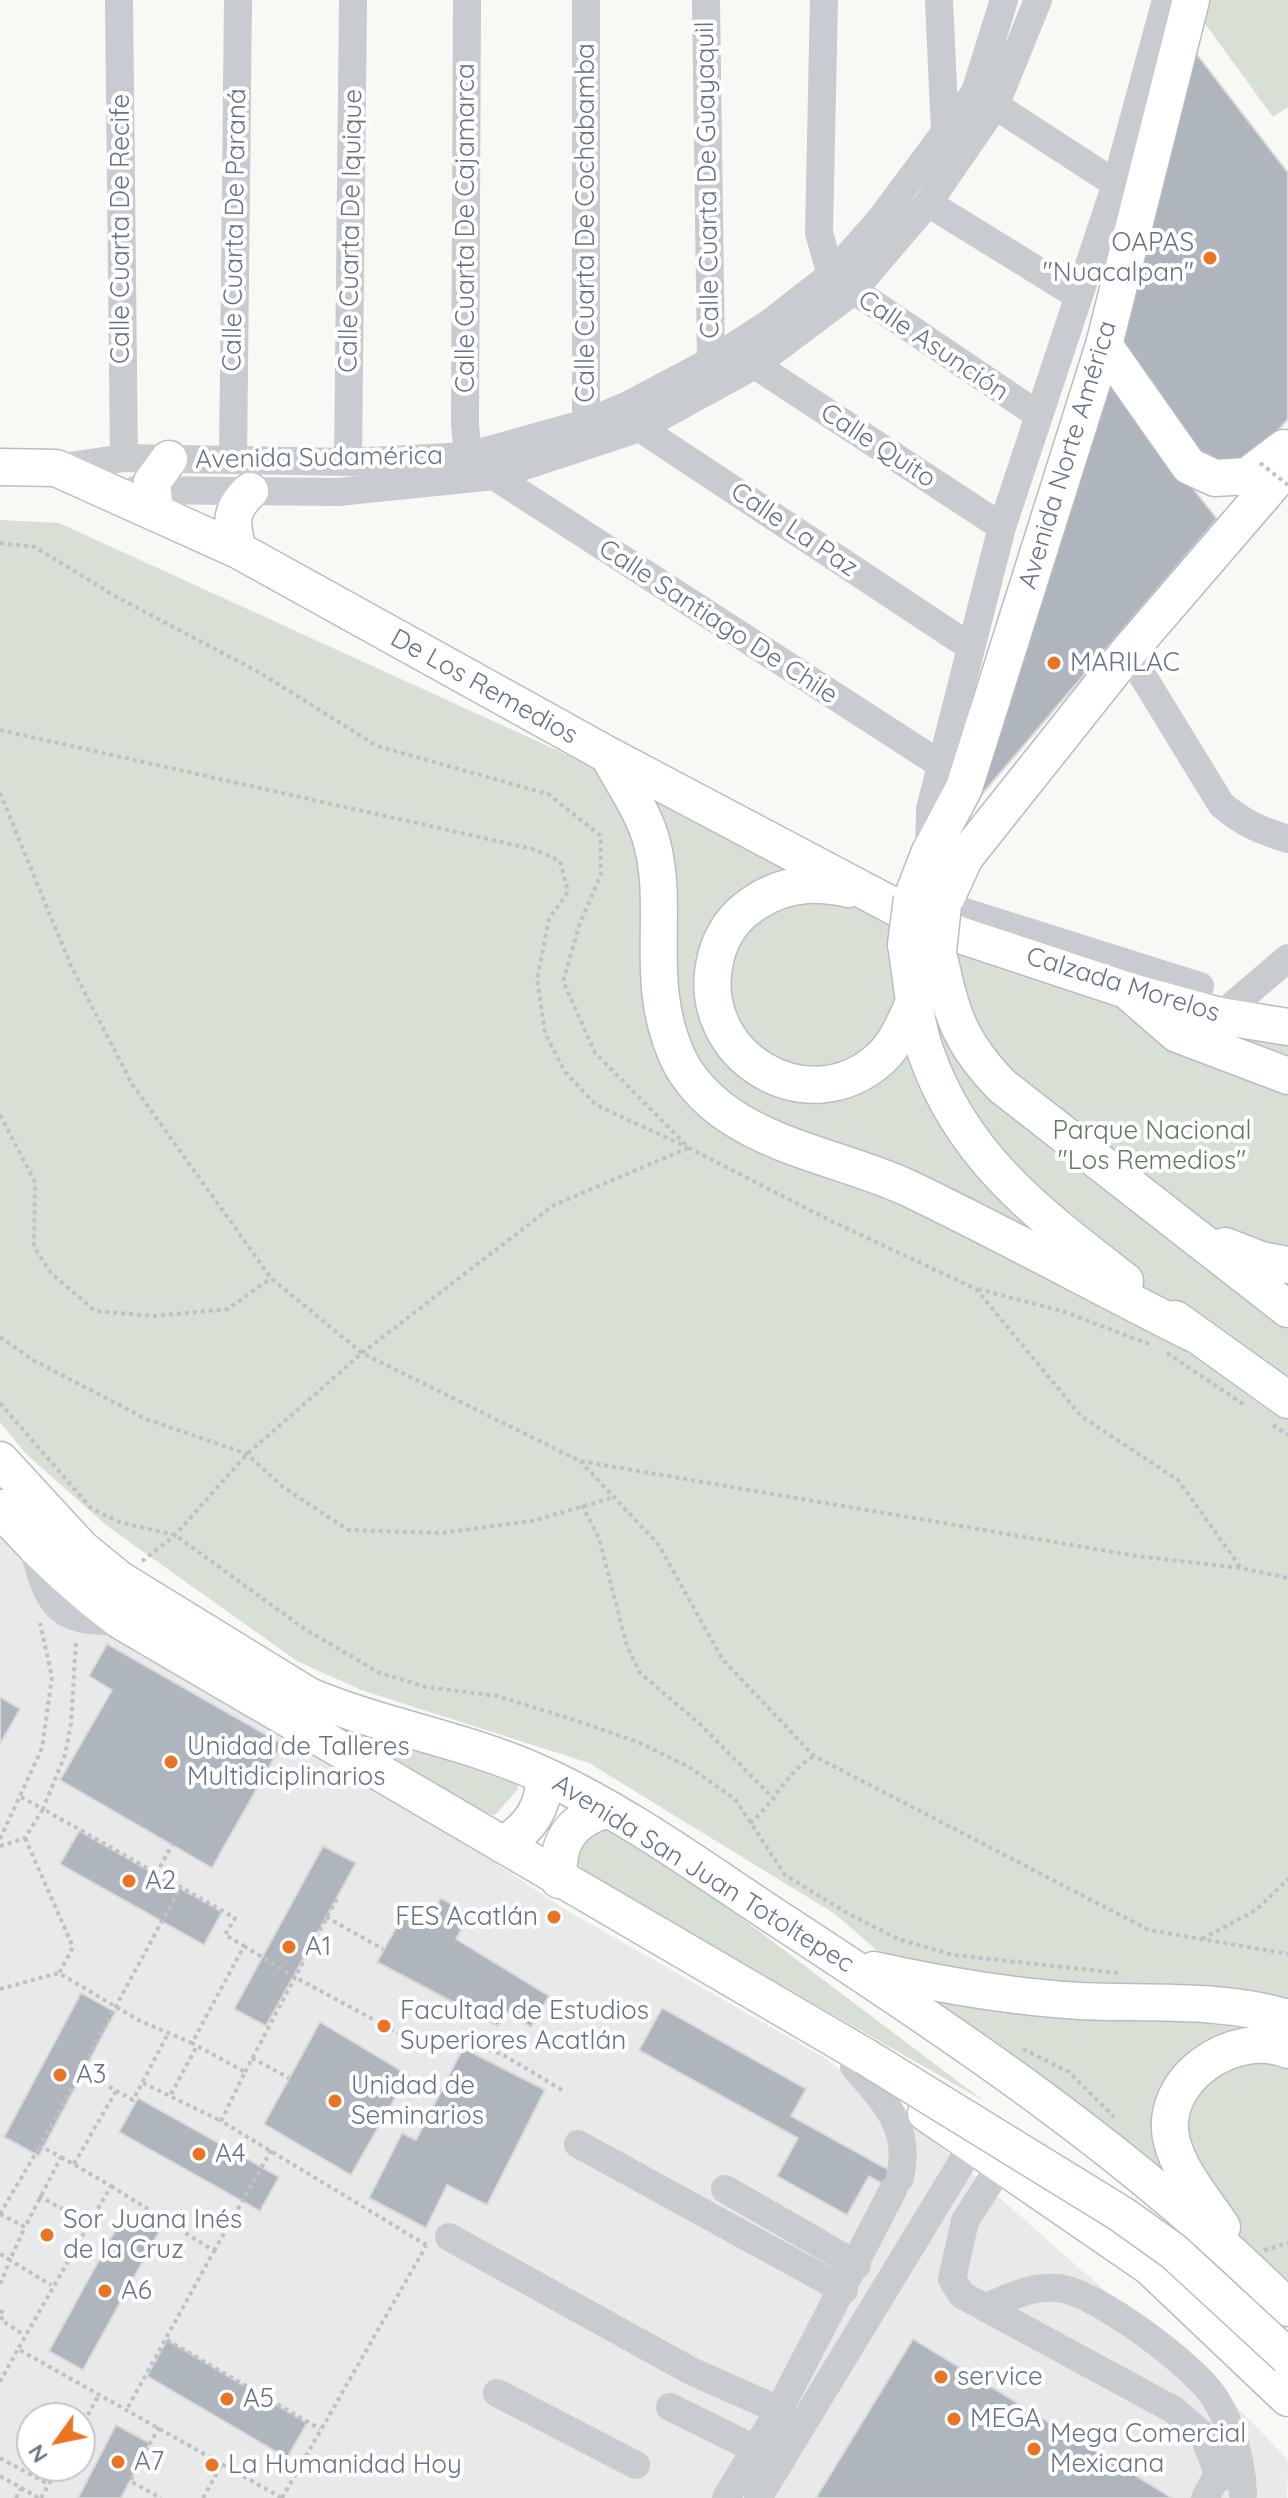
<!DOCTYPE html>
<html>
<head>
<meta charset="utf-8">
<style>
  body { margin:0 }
  #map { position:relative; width:1288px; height:2498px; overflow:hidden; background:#f8f8f5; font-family:Quicksand,sans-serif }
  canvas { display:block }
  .north { position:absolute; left:16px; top:2402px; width:80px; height:80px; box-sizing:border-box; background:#fff; border:2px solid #c2c7cf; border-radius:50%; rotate:237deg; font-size:22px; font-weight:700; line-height:32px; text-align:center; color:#667387 }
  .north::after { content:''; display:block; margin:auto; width:28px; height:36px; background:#ea7423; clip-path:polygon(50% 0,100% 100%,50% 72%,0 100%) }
</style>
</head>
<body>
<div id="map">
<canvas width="1288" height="2498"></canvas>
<div class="north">N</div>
</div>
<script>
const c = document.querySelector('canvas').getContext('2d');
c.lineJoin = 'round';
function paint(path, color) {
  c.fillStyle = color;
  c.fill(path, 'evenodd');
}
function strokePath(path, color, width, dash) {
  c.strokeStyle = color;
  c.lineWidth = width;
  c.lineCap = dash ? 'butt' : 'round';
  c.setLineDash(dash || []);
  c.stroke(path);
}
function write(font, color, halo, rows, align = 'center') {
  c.font = font + ' Quicksand,sans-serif';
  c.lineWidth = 8;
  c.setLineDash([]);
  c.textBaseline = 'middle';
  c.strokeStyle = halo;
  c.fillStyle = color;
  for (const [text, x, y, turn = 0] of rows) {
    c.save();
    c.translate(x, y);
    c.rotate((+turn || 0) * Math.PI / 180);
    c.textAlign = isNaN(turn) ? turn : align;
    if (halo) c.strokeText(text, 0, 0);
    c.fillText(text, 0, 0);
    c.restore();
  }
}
const built = new Path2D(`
  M0 1526 125 1641 488 1858 561 1907 825 2058 953 2157 1234 2404 1288 2460 1287 2498H0ZM32 2418H80V2466H32Z`);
const green = new Path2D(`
  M1208 0H1288V107L1273 117 1203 21Z
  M0 520 59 523 642 789 985 954 1288 1034V2306L835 1914 589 1763 361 1690 297 1661 107 1526 25 1453 0 1422Z
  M187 1649 511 1769 518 1789 495 1815 476 1811Z
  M601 1825 654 1852 984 2101 706 1942 608 1894 578 1864 575 1848Z`);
const building = new Path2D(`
  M1188 43 1288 173V419L1245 468 1214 472 1110 342Z
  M1099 370 1217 519 971 807Z
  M107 1644 282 1744 212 1868 60 1780 112 1690 89 1676Z
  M0 1697 20 1709 0 1744Z
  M79 1831 222 1912 204 1945 60 1864Z
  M323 1846 356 1863 266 2026 234 2009Z
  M441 1898 469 1915 456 1939 549 1996 531 2027 507 2012 498 2026 377 1962 408 1906 429 1919Z
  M81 1993 115 2012 39 2156 4 2137Z
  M662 2008 806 2089 791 2116 912 2183 904 2196 869 2176 847 2215 777 2176 798 2138 639 2050Z
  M320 2022 408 2075 351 2175 264 2124Z
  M463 2048 545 2090 487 2205 447 2185 426 2228 369 2198 402 2133 416 2140Z
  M138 2098 279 2177 260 2211 119 2132Z
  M126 2211 160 2230 83 2370 49 2351Z
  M913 2339 1172 2498H816Z
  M167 2340 307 2423 287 2458 147 2376Z
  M116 2425 150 2443 130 2481 121 2498H78Z`);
const path = new Path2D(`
  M0 543 35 547 115 596 262 674 377 746 548 794 601 836V875L580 923 563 981 595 1053 689 1148 829 1220 976 1289 1081 1416 1178 1480 1241 1568
  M0 730 533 849 560 861 568 892 549 919 537 979 545 1033 565 1072 596 1105 687 1147
  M0 793 71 966 132 1084 271 1278 362 1353 247 1454 175 1535 141 1562
  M0 1115 35 1182 34 1247 51 1273 95 1311 154 1316 228 1309 271 1278
  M688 1148 554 1205 362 1353 580 1461 1136 1556 1241 1568 1288 1578
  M978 1289 1062 1311 1149 1344
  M0 1337 33 1360 146 1419 247 1454 283 1487 348 1530 441 1533 532 1521 615 1497
  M1167 1353 1243 1404
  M0 1403 91 1508 119 1522 175 1535 306 1630 380 1673 426 1687 497 1696 568 1718 638 1742 689 1767 735 1799 785 1875 847 1913 898 1939 953 1955 1119 1973
  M1273 1425 1288 1435
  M580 1461 658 1544 723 1660 814 1756 1149 1930 1288 1954
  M582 1505 599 1538 627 1646 640 1673 700 1724 775 1800
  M21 1797 43 1809 65 1755 71 1723 76 1641
  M750 1823C776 1801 785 1773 814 1756
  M25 1838 73 1947 59 1973
  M0 1839 42 1748 52 1677 40 1623
  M0 1846 25 1838 43 1809 235 1918 225 1935 244 1946 192 2043 245 2072 221 2121 428 2246
  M156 1874 172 1845
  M326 1917 383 1949
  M1202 1939 1256 1910 1288 1879
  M244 1946 293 1976 426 2048 471 2045 502 2054 562 2090
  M0 1989 59 1973 138 2020 192 2043
  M1023 2049 1069 2072 1114 2117
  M252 2058 289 2078
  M81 2071 133 2100 169 2032
  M245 2072 337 1898
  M143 2083 221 2121
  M171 2094 197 2046
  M61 2157 111 2186 18 2349 282 2498
  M74 2164 116 2091
  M111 2186 214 2251 127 2409
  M39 2196 88 2223
  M0 2214 25 2227 61 2157 40 2146 180 1888
  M0 2214 40 2146
  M1264 2250 1288 2243
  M214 2251 272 2149
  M0 2254 10 2260 25 2227
  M0 2284 10 2260 51 2285
  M0 2311 4 2313 1 2320 23 2334
  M167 2340 320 2429
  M0 2382 18 2349
  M159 2427 130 2481 161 2498
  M80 2429 100 2393
  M0 2458 48 2484
  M0 2476 39 2498
  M16 2498 21 2488
  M41 2498 59 2466
  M203 2498 222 2464
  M282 2498 426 2246`);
const minor = new Path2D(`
  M119 0 124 458
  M467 0 465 424 468 456
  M586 0V423L592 436
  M706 0 711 361
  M824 0 819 233 831 275 1037 414
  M939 0 945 132 951 136
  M979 95 1116 184
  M928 203 1077 295
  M755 365 1002 527
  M631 413 640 428 969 646
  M233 460 238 0
  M348 462 353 0
  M56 468 124 458 348 462 468 456 586 423 626 406 711 361 771 322 831 275 879 221 975 92 1004 0
  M494 476 943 766
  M135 490 338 492 494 476 640 428 755 365 852 292 928 203 995 106 1038 0
  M1128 652 1221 804C1242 823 1262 831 1288 839
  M929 853 930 809 1002 527 1116 184 1166 0
  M943 905 1200 986
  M1220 1016 1288 958
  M33 1547C49 1607 57 1623 121 1621
  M854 2066C884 2102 912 2127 900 2177
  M578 2144 844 2290
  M1002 2163 965 2221 952 2279 962 2295 1174 2410 1204 2436 1218 2474 1242 2478
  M725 2189 857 2265
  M449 2237 691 2371 779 2410
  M987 2307C1009 2297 1032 2286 1057 2288 1094 2290 1198 2368 1216 2400 1234 2429 1241 2460 1243 2494
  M497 2393 636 2465
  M670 2407 755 2449
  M726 2498 779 2410 893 2190
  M758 2498 973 2144
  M1205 2498 1218 2474`);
const major = new Path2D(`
  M1104 345 1189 466 1215 478 1247 476 1284 448
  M0 467 56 468 238 550 608 755 897 908 960 935 1129 991 1220 1016 1288 1027
  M155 512 152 482 169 459
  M238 550C231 523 229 511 250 491
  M608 755C622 781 641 808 650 836 672 908 642 978 677 1056 687 1079 708 1101 729 1115 782 1151 849 1161 908 1188 1004 1234 1098 1286 1194 1334
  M848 889C809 880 776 885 745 910 730 922 719 941 715 961 694 1056 808 1125 881 1058 897 1043 906 1020 915 1000
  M912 898 929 854 964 788 1104 345 1191 0
  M943 905 965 857 1128 652 1288 466
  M906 944C912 980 914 1019 926 1053 963 1159 1040 1215 1125 1281
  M938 952C951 1012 958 1041 1002 1086L1288 1309
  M1132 995 1177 1034 1288 1076
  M1225 1246 1261 1260 1288 1265
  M1175 1319 1288 1400
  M0 1460 81 1548 119 1579 309 1696C385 1728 468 1740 543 1775 626 1813 704 1870 780 1920 958 2036 1138 2157 1288 2308
  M0 1508C37 1551 76 1587 121 1621L866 2057
  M503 1845C531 1827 543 1809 545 1776
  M559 1880C556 1843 570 1820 606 1810
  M874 1970C942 1985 1009 1997 1080 2001 1149 2004 1221 1998 1288 2018
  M926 2113 1150 2267 1288 2398
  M1222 2227C1205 2201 1180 2173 1172 2142 1156 2080 1234 2028 1288 2050`);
const pathBridge = new Path2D(`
  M1260 463 1288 485`);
const majorBridge = new Path2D(`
  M906 944 912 898
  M938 952 943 905
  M866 2057 1121 2214 1173 2251 1288 2357`);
const markers = [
  [1210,258,8,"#ea7423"],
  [1054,663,8,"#ea7423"],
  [171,1762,8,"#ea7423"],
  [129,1881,8,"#ea7423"],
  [554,1917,8,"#ea7423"],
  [289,1947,8,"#ea7423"],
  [384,2026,8,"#ea7423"],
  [60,2075,8,"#ea7423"],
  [335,2101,8,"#ea7423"],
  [199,2154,8,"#ea7423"],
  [47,2235,8,"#ea7423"],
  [105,2291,8,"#ea7423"],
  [941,2377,8,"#ea7423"],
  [227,2399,8,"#ea7423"],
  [954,2419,8,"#ea7423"],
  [1034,2449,8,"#ea7423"],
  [118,2462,8,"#ea7423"],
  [212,2465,8,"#ea7423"]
];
const streetNames = [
  ["Calle Cuarta De Guayaquil",708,180,-91],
  ["Calle Cuarta De Cochabamba",586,223,-90],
  ["Calle Cuarta De Cajamarca",466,228,-90],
  ["Calle Cuarta De Recife",121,229,-90],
  ["Calle Cuarta De Paraná",235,230,-89],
  ["Calle Cuarta De Iquique",351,231,-89],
  ["Calle Asunción",933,346,34],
  ["Calle Quito",878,446,33],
  ["Avenida Norte América",1068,455,-73],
  ["Avenida Sudamérica",319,458,-1],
  ["Calle La Paz",794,530,34],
  ["Calle Santiago De Chile",718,622,33],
  ["De Los Remedios",484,687,29],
  ["Calzada Morelos",1123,985,17],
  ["Avenida San Juan Totoltepec",703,1874,32]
];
const poiNames = [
  ["OAPAS",1194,243,"right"],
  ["\"Nuacalpan\"",1194,273,"right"],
  ["MARILAC",1070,663],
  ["Unidad de Talleres",187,1747],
  ["Multidiciplinarios",187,1777],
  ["A2",145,1881],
  ["FES Acatlán",538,1917,"right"],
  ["A1",305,1947],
  ["Facultad de Estudios",400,2011],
  ["Superiores Acatlán",400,2041],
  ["A3",76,2075],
  ["Unidad de",351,2086],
  ["Seminarios",351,2116],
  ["A4",215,2154],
  ["Sor Juana Inés",63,2220],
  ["de la Cruz",63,2250],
  ["A6",121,2291],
  ["service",957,2377],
  ["A5",243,2399],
  ["MEGA",970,2419],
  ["Mega Comercial",1050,2434],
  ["Mexicana",1050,2464],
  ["A7",134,2462],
  ["La Humanidad Hoy",228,2465]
];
const parkNames = [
  ["Parque Nacional",1152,1131],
  ["\"Los Remedios\"",1152,1161]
];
paint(built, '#e8e9e8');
paint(green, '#d8e0d6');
paint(building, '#aeb5bc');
strokePath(building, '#d9dad7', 2);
strokePath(major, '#b9bcc1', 39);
strokePath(path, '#bfc1c4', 4, [4, 4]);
strokePath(minor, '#c8cbcf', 28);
strokePath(major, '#fff', 36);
strokePath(majorBridge, '#b9bcc1', 39, []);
strokePath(pathBridge, '#bfc1c4', 4, [4, 4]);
strokePath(majorBridge, '#fff', 36);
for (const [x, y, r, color] of markers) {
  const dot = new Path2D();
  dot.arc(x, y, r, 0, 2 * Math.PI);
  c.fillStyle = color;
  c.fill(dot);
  strokePath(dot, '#fff', 3);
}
write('26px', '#667387', '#fff', streetNames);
write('26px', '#667387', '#fff', poiNames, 'left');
write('26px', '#627961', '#fff', parkNames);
</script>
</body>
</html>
